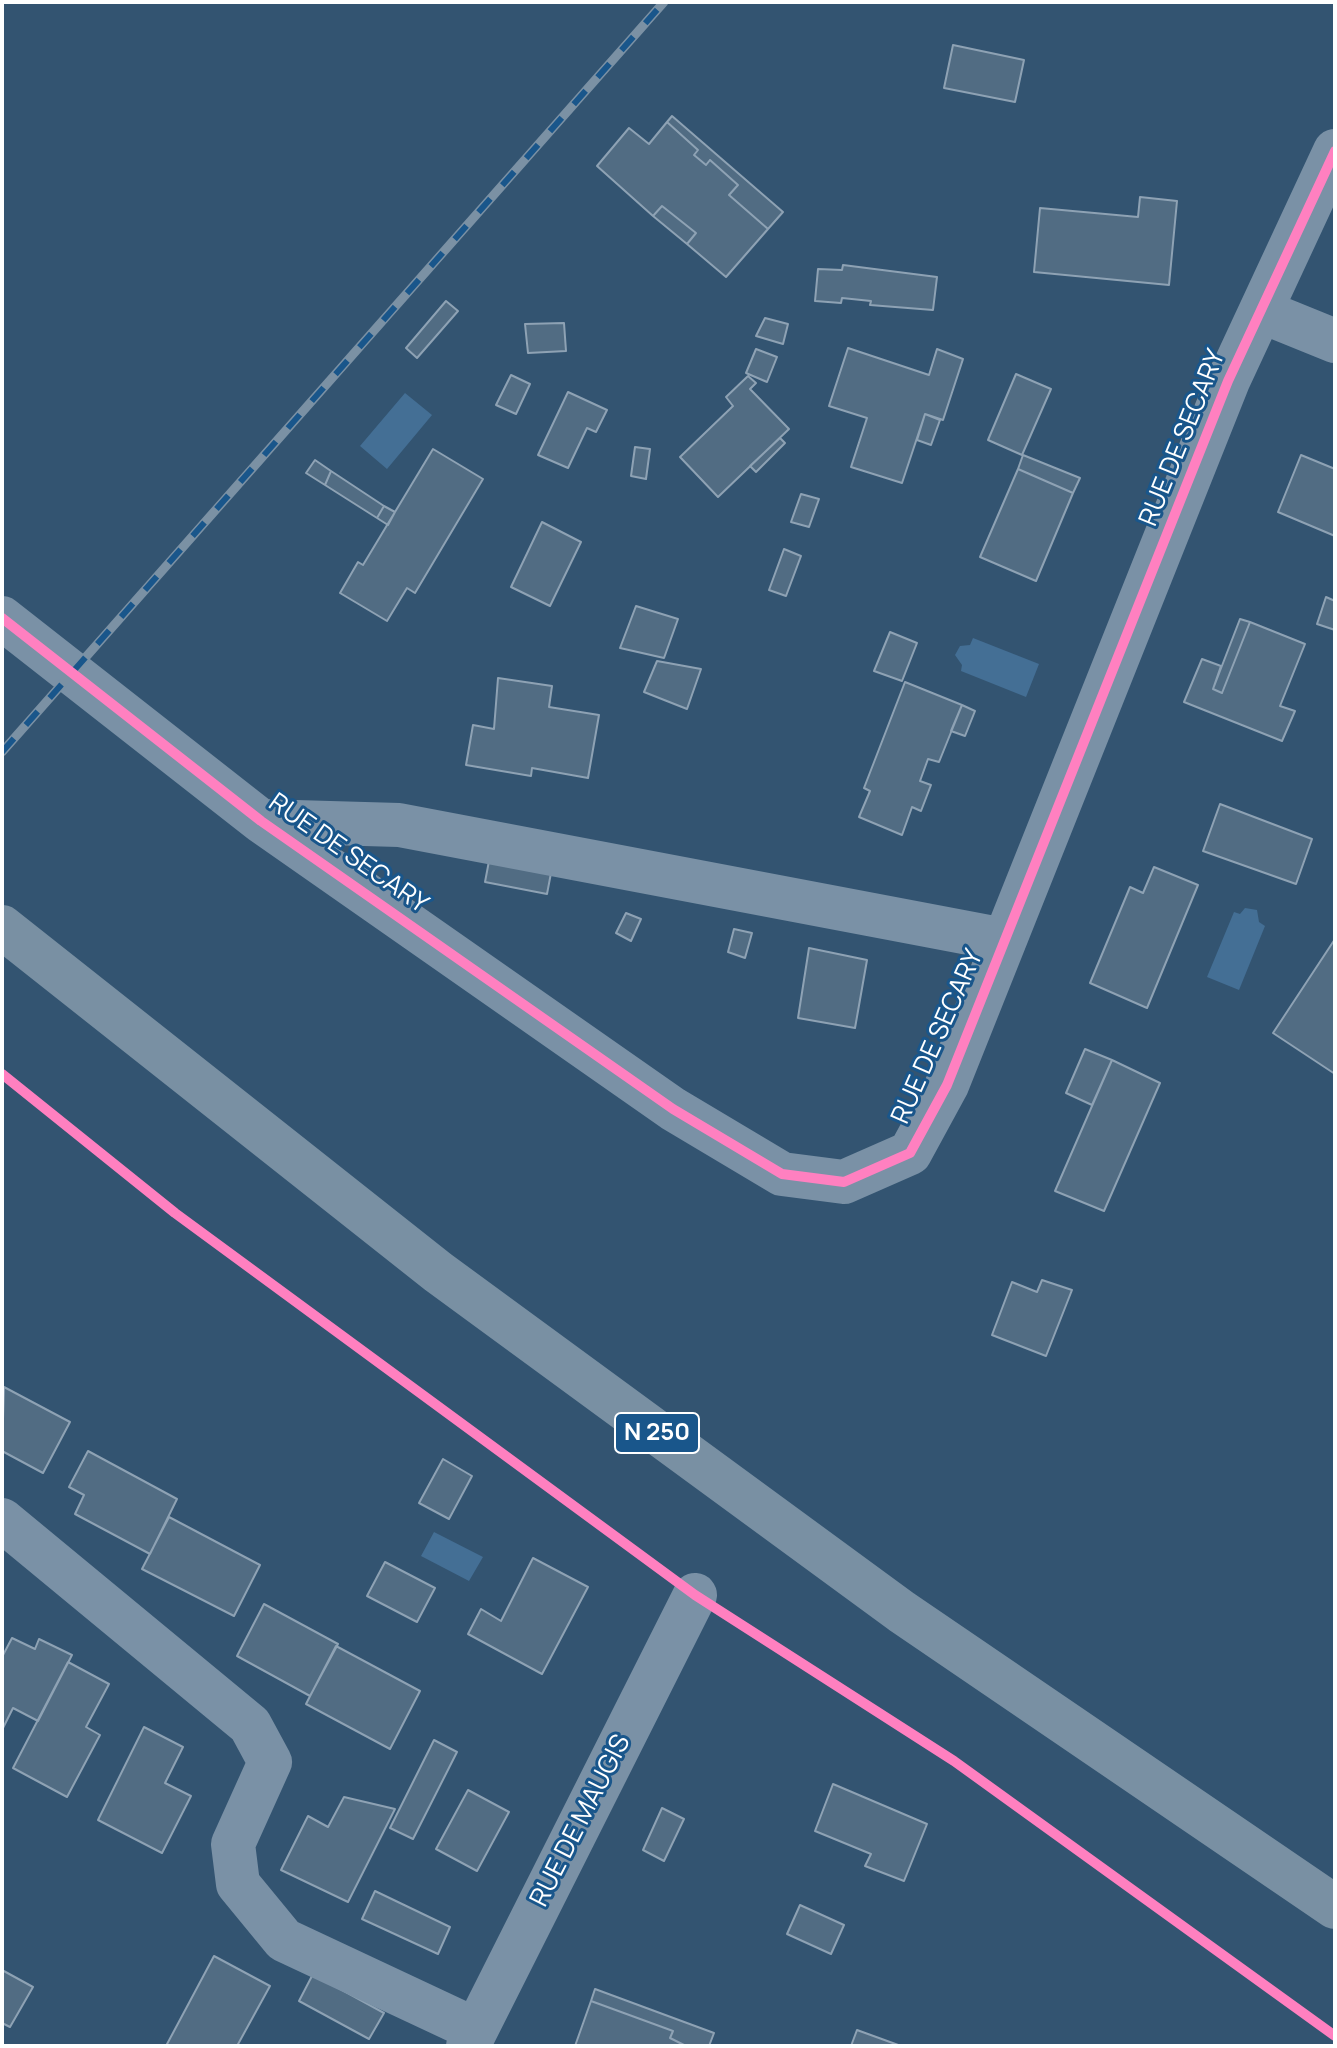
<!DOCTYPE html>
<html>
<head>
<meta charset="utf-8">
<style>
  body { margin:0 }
  #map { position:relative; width:1337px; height:2048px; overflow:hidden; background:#335471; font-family:Manrope,sans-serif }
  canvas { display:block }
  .frame { position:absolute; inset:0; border:4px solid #fff; pointer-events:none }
</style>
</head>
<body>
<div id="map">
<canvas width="1337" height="2048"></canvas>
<div class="frame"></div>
</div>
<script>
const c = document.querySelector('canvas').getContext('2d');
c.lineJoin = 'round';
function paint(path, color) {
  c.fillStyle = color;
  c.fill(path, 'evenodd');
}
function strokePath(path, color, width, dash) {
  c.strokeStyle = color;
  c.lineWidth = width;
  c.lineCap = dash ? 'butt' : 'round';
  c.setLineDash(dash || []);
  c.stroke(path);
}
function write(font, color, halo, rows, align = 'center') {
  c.font = font + ' Manrope,sans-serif';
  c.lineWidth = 6;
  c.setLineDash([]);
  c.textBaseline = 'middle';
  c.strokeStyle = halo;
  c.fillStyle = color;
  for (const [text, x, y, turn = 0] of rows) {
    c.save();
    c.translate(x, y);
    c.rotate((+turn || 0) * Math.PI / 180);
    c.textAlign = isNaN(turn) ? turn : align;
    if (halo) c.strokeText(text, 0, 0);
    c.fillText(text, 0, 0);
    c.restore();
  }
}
const water = new Path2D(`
  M405 393 432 415 387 469 360 446Z
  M973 638 1039 664 1026 697 961 671 962 665 955 655 960 646 970 645Z
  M1245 908 1257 910 1259 922 1265 926 1239 990 1207 977 1234 912 1240 914Z
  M434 1532 483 1557 469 1581 421 1556Z`);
const building = new Path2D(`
  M953 45 1024 60 1015 102 944 88Z
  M672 116 783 212 768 229 729 195 738 185 710 160 706 165 694 155 698 150 667 122Z
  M667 122 698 150 694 155 706 165 710 160 738 185 729 195 768 229 726 277 687 244 696 233 662 206 653 216 597 166 629 128 649 144Z
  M1140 197 1177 201 1169 285 1034 272 1040 208 1138 217Z
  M662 206 696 233 687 244 653 216Z
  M843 265 937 277 933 310 870 305 871 301 842 298 841 303 815 301 818 269 842 270Z
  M446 301 458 311 417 358 406 348Z
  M765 318 788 324 783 344 756 336Z
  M564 323 566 351 528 353 525 324Z
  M848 348 929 375 937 349 963 359 943 420 925 414 902 483 851 467 867 418 829 406Z
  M756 349 777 357 767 382 746 373Z
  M1016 374 1051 389 1022 455 988 440Z
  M511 375 530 384 516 414 496 405Z
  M748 376 756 383 750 389 789 429 718 497 680 457 733 406 726 397Z
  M568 392 607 410 596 432 587 428 568 468 538 455Z
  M925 414 940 420 931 445 917 440Z
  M780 438 785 443 756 472 750 466Z
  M635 447 650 449 646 479 631 476Z
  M433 449 483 479 415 593 407 588 387 621 340 593 358 562 363 565Z
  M1023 455 1080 478 1073 493 1018 469Z
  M1301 455 1335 469V536L1278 512Z
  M315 460 331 471 325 485 306 473Z
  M1018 469 1073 493 1036 581 980 557Z
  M331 471 384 506 377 518 325 485Z
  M801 494 819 499 809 527 791 522Z
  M384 506 395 512 388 525 377 518Z
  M542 522 581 542 550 606 511 587Z
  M784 549 801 556 786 596 769 590Z
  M1326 597 1335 601V630L1317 624Z
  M636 606 678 619 664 658 620 648Z
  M1240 619 1250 622 1222 693 1213 689Z
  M1250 622 1305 644 1280 706 1295 711 1282 741 1184 702 1202 659 1221 666 1213 689 1222 693Z
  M890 632 917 643 902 681 874 671Z
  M657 661 701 669 687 709 644 692Z
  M498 678 552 686 549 707 599 715 588 778 532 768 531 776 466 765 473 725 494 729Z
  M905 682 962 705 939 762 928 759 920 781 931 785 921 811 912 807 902 835 859 817 870 791 864 788Z
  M962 705 975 711 965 736 951 731Z
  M1220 804 1312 839 1296 884 1203 851Z
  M489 861 551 873 547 894 485 882Z
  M1154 867 1198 885 1147 1008 1090 983 1130 887 1143 893Z
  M626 913 641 919 631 941 616 933Z
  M734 929 752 933 745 958 728 952Z
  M1335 939V1074L1273 1033Z
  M809 948 867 960 855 1028 798 1018Z
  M1085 1049 1112 1060 1092 1105 1066 1093Z
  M1112 1060 1160 1083 1104 1211 1055 1191Z
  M1042 1280 1072 1290 1046 1356 992 1335 1012 1282 1037 1292Z
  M4 1387 70 1422 43 1473 2 1451Z
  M88 1451 177 1499 150 1554 75 1514 84 1495 69 1487Z
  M443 1459 472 1476 449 1519 419 1503Z
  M169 1517 260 1565 234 1616 142 1569Z
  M533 1558 588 1587 542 1674 468 1634 481 1609 501 1621Z
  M385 1562 435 1588 417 1622 367 1596Z
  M264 1604 338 1644 310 1696 237 1656Z
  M12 1638 35 1649 39 1639 72 1655 38 1721 13 1708 2 1730V1657Z
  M336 1646 420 1691 390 1749 306 1704Z
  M68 1662 109 1684 86 1727 100 1735 67 1797 13 1768Z
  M144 1727 183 1747 165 1783 191 1796 162 1853 98 1820Z
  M434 1740 457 1752 413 1839 390 1828Z
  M833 1784 927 1824 904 1881 865 1866 871 1854 815 1831Z
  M468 1790 509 1812 477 1871 436 1849Z
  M344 1797 395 1809 348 1902 281 1870 308 1816 328 1827Z
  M662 1808 684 1819 664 1861 643 1850Z
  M375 1891 450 1927 438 1954 362 1919Z
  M800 1905 844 1925 831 1954 787 1934Z
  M214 1956 270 1986 237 2046H166Z
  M2 1970 33 1987 10 2027 2 2023Z
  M313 1974 384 2013 369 2039 299 2001Z
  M595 1989 714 2033 709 2046H686L670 2038 673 2031 591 2001Z
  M591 2001 673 2031 670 2038 686 2046H575Z
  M857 2030 901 2046H851Z`);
const minor = new Path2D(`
  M1261 311 1335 341
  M2 618 261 821 673 1109 782 1174 844 1182 910 1153 947 1085 1228 381 1335 151
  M261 821 399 825 1005 940
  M2 1520 250 1725 270 1762 233 1844 238 1884 284 1940 476 2030
  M468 2046 695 1595`);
const major = new Path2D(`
  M2 927 438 1272 902 1612 1335 1907`);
const rail = new Path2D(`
  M2 752 664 2`);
const cycleway = new Path2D(`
  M2 618 261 821 673 1109 782 1174 844 1182 910 1153 947 1085 1228 381 1335 151
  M2 1074 175 1213 695 1595 954 1761 1335 2036`);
const shields = [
  [657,1433,84]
];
const shieldNames = [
  ["N 250",657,1433]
];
const streetNames = [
  ["RUE DE SECARY",1183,438,-68],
  ["RUE DE SECARY",348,854,35],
  ["RUE DE SECARY",938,1037,-66],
  ["RUE DE MAUGIS",581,1821,-63]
];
paint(water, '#446f95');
paint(building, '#516c83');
strokePath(building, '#8ea2b4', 2);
strokePath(minor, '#7a91a6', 44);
strokePath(major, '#7990a3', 44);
strokePath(rail, '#7b91a4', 9);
strokePath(rail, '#19568b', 6, [18]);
strokePath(cycleway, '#ff80c0', 10);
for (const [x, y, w] of shields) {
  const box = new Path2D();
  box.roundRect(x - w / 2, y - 20, w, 40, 6);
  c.fillStyle = '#19568b';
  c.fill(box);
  strokePath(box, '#fff', 2);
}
write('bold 24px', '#fff', null, shieldNames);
write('26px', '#fff', '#19568b', streetNames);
</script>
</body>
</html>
